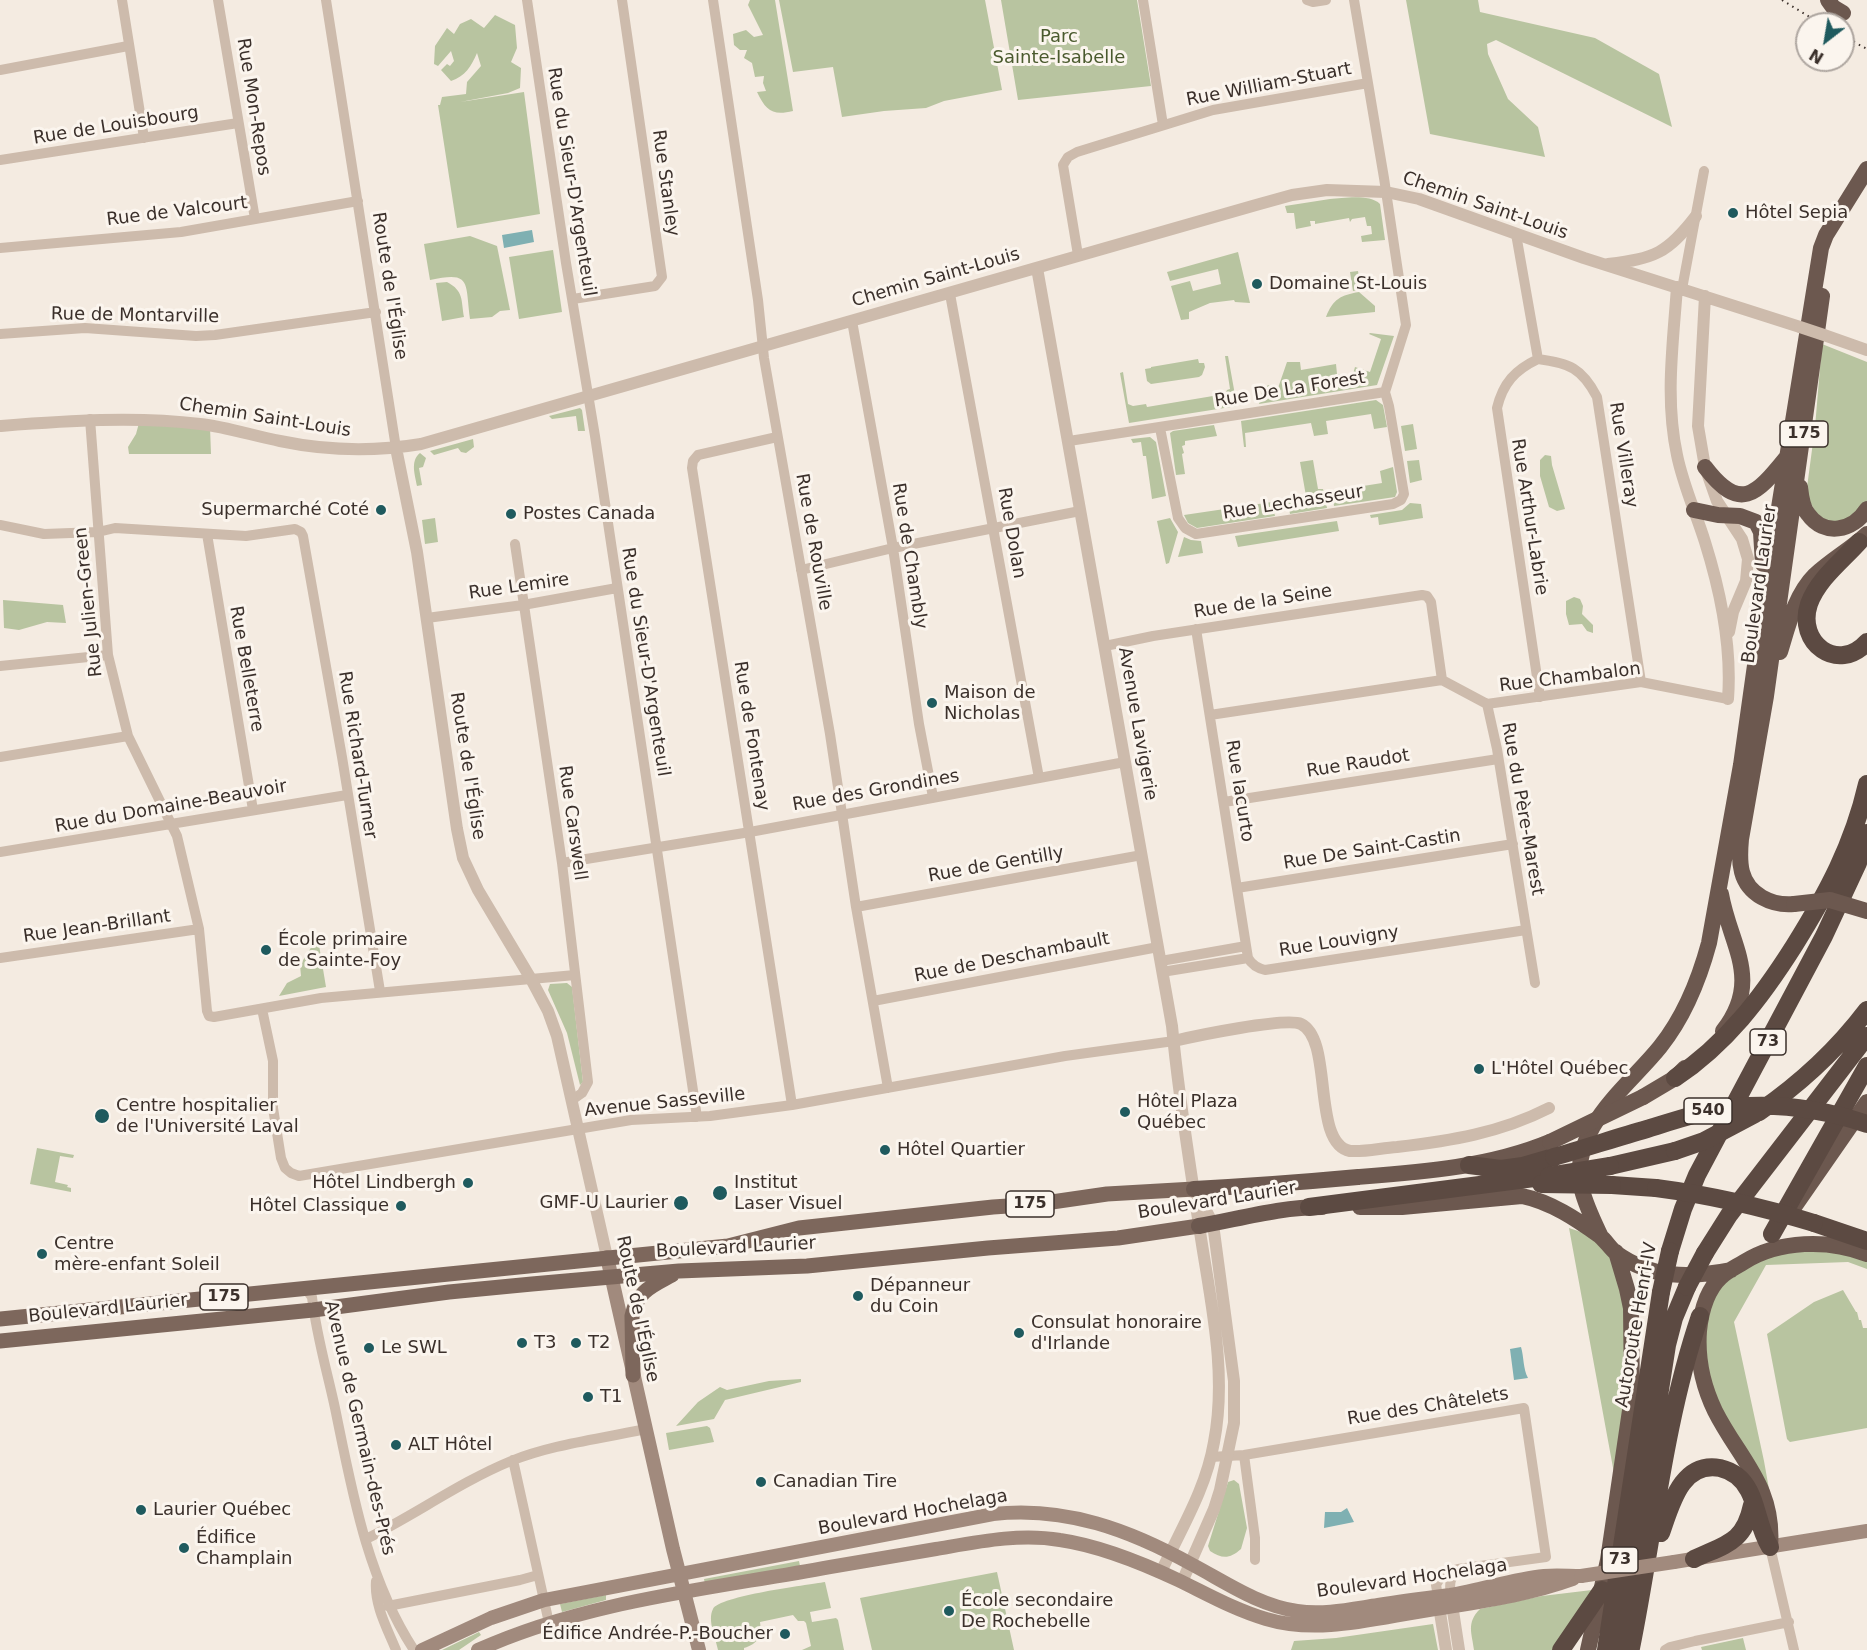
<!DOCTYPE html>
<html>
<head>
<meta charset="utf-8">
<style>
  body { margin:0 }
  #map { position:relative; width:1867px; height:1650px; overflow:hidden; background:#f4ebe1; font-family:"DejaVu Sans",sans-serif }
  canvas { display:block }
  .north { position:absolute; left:1795px; top:12px; width:60px; height:60px; box-sizing:border-box; background:#fbf5ee; border:2px solid #aea6a0; border-radius:50%; rotate:211deg; font-size:16px; font-weight:700; line-height:24px; text-align:center; color:#3b302b }
  .north::after { content:''; display:block; margin:auto; width:21px; height:27px; background:#1f5a5e; clip-path:polygon(50% 0,100% 100%,50% 72%,0 100%) }
</style>
</head>
<body>
<div id="map">
<canvas width="1867" height="1650"></canvas>
<div class="north">N</div>
</div>
<script>
const c = document.querySelector('canvas').getContext('2d');
c.lineJoin = 'round';
function paint(path, color) {
  c.fillStyle = color;
  c.fill(path, 'evenodd');
}
function strokePath(path, color, width, dash) {
  c.strokeStyle = color;
  c.lineWidth = width;
  c.lineCap = dash ? 'butt' : 'round';
  c.setLineDash(dash || []);
  c.stroke(path);
}
function write(font, color, halo, rows, align = 'center') {
  c.font = font + ' "DejaVu Sans",sans-serif';
  c.lineWidth = 6;
  c.setLineDash([]);
  c.textBaseline = 'middle';
  c.strokeStyle = halo;
  c.fillStyle = color;
  for (const [text, x, y, turn = 0] of rows) {
    c.save();
    c.translate(x, y);
    c.rotate((+turn || 0) * Math.PI / 180);
    c.textAlign = isNaN(turn) ? turn : align;
    if (halo) c.strokeText(text, 0, 0);
    c.fillText(text, 0, 0);
    c.restore();
  }
}
const green = new Path2D(`
  M750 0H775L793 111C773 116 766 111 757 92L766 91 763 83 764 76 755 77 752 63 744 58 747 50H740L734 45 733 34 746 30 754 37 763 35 748 5Z
  M779 0H985L1002 90 944 101 926 108 884 111 842 117 833 67 793 72Z
  M1001 0H1137L1151 86 1018 100Z
  M1406 0H1478L1480 12 1595 38 1659 74 1672 127 1496 40 1487 44 1488 54 1508 99 1538 127 1545 157 1430 134Z
  M495 15 515 25 517 48 511 62 521 68 520 88 508 93 460 102 524 92 540 214 457 228 438 105H440L442 97 466 94 467 82 481 66 477 53C471 67 465 76 451 81L441 70 447 64 450 66 454 61 451 51 438 66 434 64 435 46 447 28 454 34 460 24 471 19 484 28Z
  M1330 199C1344 198 1370 194 1380 204L1385 240 1362 242 1361 236 1372 234 1371 226H1367L1365 217 1352 219 1350 222 1349 218 1315 224V221H1310L1311 226 1296 229 1294 213H1287L1285 206Z
  M470 236 497 246 510 310 500 311 492 317 470 319C465 282 472 271 430 280L424 244Z
  M553 250 562 312 519 319 509 257Z
  M1238 252 1250 303 1235 302 1234 300 1210 303 1189 312V319L1181 320 1171 286 1190 281 1193 291 1221 284 1218 269 1170 281 1167 272Z
  M1358 271 1361 290 1353 291 1350 272Z
  M447 282C464 291 461 300 464 317L442 321 436 283Z
  M1359 292 1375 306V312L1326 317C1333 299 1341 295 1359 292Z
  M1370 333 1394 336 1377 385 1259 404 1262 392 1268 385 1278 388 1287 362H1300L1301 370 1336 364 1337 374H1353L1355 367 1370 372 1381 339 1369 334Z
  M1822 344 1867 362V501L1844 523 1821 521 1806 495 1815 427Z
  M1225 356H1228L1237 406 1129 423 1120 373 1123 372 1128 404 1133 406 1146 404 1147 407 1213 396V394L1226 392 1227 390 1230 389Z
  M1198 359 1199 363H1204L1205 367 1202 375 1199 377 1151 384 1147 381 1145 369 1151 368V367Z
  M1376 400 1383 405 1387 427 1374 429 1371 414 1326 421 1328 434 1314 436 1311 423 1245 433 1246 447H1244L1241 421Z
  M580 408 582 410 585 431H578L576 416 552 419 549 416Z
  M139 423 210 427 211 454H129L128 447 136 434Z
  M1413 424 1417 449 1405 451 1401 426Z
  M1214 425 1217 436 1185 441V445L1182 446 1184 453 1182 454 1185 474 1176 475 1170 433 1173 431Z
  M1150 437 1156 442 1166 496 1152 499 1146 456H1143L1141 442 1133 443 1131 439Z
  M473 439 474 447 466 453 461 452 458 448 434 455 430 451Z
  M420 453 426 458 423 467 419 468 422 485 417 486C415 475 410 461 420 453Z
  M1545 455 1551 456 1552 465 1565 509 1557 511 1549 507 1540 476V460Z
  M1313 460 1318 489H1323L1327 508 1290 514 1287 499 1306 496 1300 462Z
  M1419 460 1422 480 1410 483 1407 461Z
  M1393 467 1397 492 1395 497 1334 506 1332 491 1382 483 1380 471Z
  M1272 502 1275 516 1197 528 1188 523 1184 515Z
  M1410 503 1421 504 1423 518 1379 525 1378 517 1371 518 1370 515 1402 510Z
  M435 518 438 542 425 544 422 520Z
  M1170 518 1178 532 1169 563 1166 564 1157 521Z
  M1337 521 1339 531 1238 547 1235 536Z
  M1184 537 1191 540 1201 541 1203 553 1178 557Z
  M1574 597 1580 599 1583 606 1582 614 1593 625V633L1587 631 1582 624 1569 625 1566 614V601Z
  M3 600 63 605 66 623 47 622 19 630 4 628Z
  M319 945 326 987 279 996 287 983 301 976 300 965 312 946Z
  M567 983 572 987 583 1082 580 1085 567 1033 548 990 550 984Z
  M37 1148 74 1155 73 1158 60 1156 55 1182 68 1185 67 1187 71 1188V1192L30 1184Z
  M1569 1228 1584 1233 1611 1254 1631 1308 1618 1495Z
  M1782 1247 1867 1254V1269L1848 1262 1766 1265 1734 1322 1764 1461 1779 1545 1706 1388V1298L1715 1285Z
  M1843 1290 1856 1312H1857L1859 1320H1861L1863 1328H1867V1428L1790 1442 1787 1439 1767 1334 1814 1302Z
  M801 1379V1382L725 1400 714 1419 676 1426 698 1402 720 1387 727 1390 769 1381Z
  M707 1426 710 1428 714 1442 669 1450 666 1433Z
  M1234 1480 1239 1484 1247 1528 1241 1549C1230 1559 1222 1559 1210 1551L1208 1546 1228 1482Z
  M799 1561 800 1566 705 1584 704 1579Z
  M997 1572 1014 1650H872L860 1598Z
  M825 1582 831 1608 810 1612 812 1622 836 1618 838 1620 844 1650H802L811 1646 806 1623 804 1621H798L793 1615 760 1622C762 1636 758 1644 744 1648V1650H718C716 1639 707 1620 713 1609 719 1596 807 1585 825 1582Z
  M1592 1590 1553 1650H1474C1472 1633 1466 1623 1480 1609L1542 1596Z
  M606 1595V1600L562 1612 560 1604Z
  M1433 1624 1438 1650H1291L1294 1641 1336 1638Z
  M479 1632 481 1635 459 1650H442Z
  M1743 1638 1746 1650H1702L1701 1647Z`);
const water = new Path2D(`
  M532 230 534 242 504 248 502 235Z
  M1521 1347C1524 1357 1523 1369 1528 1378L1514 1380 1510 1349Z
  M1347 1508 1354 1522 1324 1528 1325 1512H1341Z`);
const minor = new Path2D(`
  M122 0 144 138
  M218 0 255 219
  M326 0 396 448
  M527 0 566 263 595 436 697 1117
  M713 0 758 300 764 358 830 734 856 907 888 1088
  M1143 0 1163 125
  M1307 0 1313 2 1326 0
  M1354 0 1384 178 1406 325 1385 392
  M0 70 128 46
  M0 160 238 123
  M1516 234 1538 359
  M0 248 181 232 358 201
  M1078 255 1063 165 1068 157 1077 152 1213 110 1368 83
  M1682 289 1704 171
  M950 294 1039 778
  M573 299 655 286 662 277 622 0
  M852 321 893 548 919 724 933 797
  M0 334 85 328 196 336 215 335 376 312
  M1538 359C1569 363 1582 368 1597 397L1641 682
  M1538 359C1515 370 1503 383 1497 408L1540 697
  M90 419 108 655 128 736 177 836 199 929 207 1011 209 1016 214 1017 321 998 575 975
  M1160 428 1178 518 1185 528 1196 534 1393 504 1401 500 1404 494 1389 406 1385 392
  M777 437 698 455 693 461 692 468 792 1105
  M1069 441 1385 392
  M0 525 44 534 98 532 115 528 246 536 295 529 301 532 303 536 342 757 380 991
  M207 534 253 810
  M515 544 562 863 588 1082 582 1093 572 1100
  M801 570 893 548 1080 511
  M427 618 523 605 617 588
  M1196 629 1248 958C1252 965 1257 968 1265 970L1526 930
  M1105 646 1153 636 1422 595 1427 596 1431 602 1442 680
  M0 666 108 655
  M1442 680 1487 704
  M1487 704 1497 749 1535 983
  M1487 704 1641 682 1728 699
  M1210 715 1442 680
  M0 757 128 736
  M1224 802 1498 759
  M0 852 347 795
  M562 863 750 832 1125 762
  M1237 888 1513 844
  M856 907 1142 855
  M0 958 199 929
  M1161 961 1246 946
  M1162 972 1248 958
  M873 1001 1158 947
  M262 1009 273 1061V1108L281 1158 285 1168 291 1173 299 1176 631 1120 710 1116 792 1105 1065 1056 1174 1041
  M306 1289 312 1297C316 1334 327 1371 335 1408 352 1491 367 1578 414 1650
  M1244 1455 1255 1538V1560
  M1211 1457 1244 1455 1524 1408 1546 1557 1458 1569 1443 1573 1436 1585 1438 1596
  M513 1460 549 1623
  M366 1539C415 1515 460 1482 511 1461 553 1444 601 1439 645 1429
  M1770 1547 1794 1650
  M376 1581C374 1605 387 1628 396 1650
  M1451 1595C1449 1584 1450 1577 1458 1569
  M388 1606 520 1580 538 1575
  M1665 1650 1670 1647 1695 1641 1789 1622`);
const tertiary = new Path2D(`
  M1608 264C1655 258 1667 254 1696 216
  M1037 268 1172 1026C1178 1092 1189 1159 1199 1225 1209 1295 1228 1370 1214 1442 1206 1489 1181 1529 1161 1572
  M1677 287C1673 344 1665 399 1677 455 1683 485 1696 513 1705 542 1721 593 1732 646 1728 699
  M1705 296 1698 426 1705 467 1717 501 1742 539 1748 559 1746 581 1733 612 1729 632
  M1824 335 1867 350
  M0 426C67 421 133 416 200 424 227 427 254 436 280 441 328 451 373 452 421 444L1256 205 1292 195 1327 190 1386 192 1419 199 1584 258 1800 327
  M396 448 417 552 457 829 463 858 478 890 531 979 548 1011 557 1036 607 1257
  M1174 1041C1195 1036 1286 1017 1301 1024 1334 1040 1311 1143 1350 1151 1366 1152 1381 1148 1397 1147 1450 1141 1500 1133 1549 1108
  M1182 1582 1214 1509 1220 1490 1234 1423V1381L1213 1224 1198 1195
  M1451 1598 1459 1650
  M1438 1600 1446 1650`);
const secondary = new Path2D(`
  M607 1257 673 1549 699 1650
  M1674 1562 1867 1531
  M422 1650 491 1618 544 1600 993 1514C1066 1506 1130 1530 1193 1565 1227 1583 1258 1605 1297 1611 1324 1615 1351 1609 1378 1605 1402 1601 1426 1598 1450 1595 1482 1590 1513 1579 1544 1576 1556 1575 1569 1576 1581 1576
  M478 1650C589 1600 712 1589 830 1567 866 1561 901 1555 936 1549 977 1542 1019 1533 1060 1540 1101 1546 1142 1563 1178 1580 1207 1594 1235 1610 1266 1619 1319 1635 1376 1618 1429 1610 1477 1602 1526 1596 1573 1579`);
const primary = new Path2D(`
  M0 1319 728 1246 799 1228 993 1207 1038 1204 1107 1194 1194 1189
  M0 1341 313 1310 449 1292 532 1284 679 1271 807 1266 988 1248 1118 1238 1199 1226
  M633 1375 632 1316C637 1291 652 1286 672 1275`);
const trunk = new Path2D(`
  M1828 0 1833 7 1843 13
  M1705 467C1740 513 1756 495 1786 458
  M1800 487C1801 496 1802 507 1808 514 1824 537 1853 531 1867 509
  M1694 510 1718 515 1740 516 1756 522 1761 532 1763 564
  M1780 652C1788 626 1795 595 1815 575 1831 560 1851 549 1867 534
  M1721 894C1730 946 1763 979 1723 1031
  M1794 904C1772 906 1748 895 1742 872 1739 861 1740 850 1741 839L1766 696 1822 296
  M1643 1097 1675 1078 1685 1068
  M1194 1189C1249 1186 1304 1182 1358 1177 1423 1172 1490 1167 1550 1142
  M1360 1207H1402L1522 1196C1551 1202 1576 1219 1600 1236 1606 1241 1610 1248 1616 1253 1652 1279 1690 1278 1731 1270
  M1792 1210 1867 1102
  M1199 1226C1239 1219 1280 1207 1322 1207
  M1601 1237C1594 1222 1586 1206 1582 1190 1567 1130 1627 1088 1660 1047 1684 1017 1699 980 1709 943L1741 765 1765 594 1821 248 1826 235 1867 169
  M1770 1547C1775 1486 1739 1459 1715 1411 1703 1386 1697 1358 1699 1331 1701 1312 1706 1291 1721 1277 1727 1271 1736 1267 1744 1262 1779 1240 1829 1239 1867 1254
  M1588 1650 1608 1560 1632 1397 1631 1308 1627 1289 1616 1252`);
const motorway = new Path2D(`
  M1859 542C1842 561 1818 579 1809 604 1796 643 1838 674 1867 642
  M1675 1078C1726 1044 1761 998 1794 946 1827 893 1853 845 1867 784
  M1759 1112C1801 1083 1836 1051 1867 1010
  M1469 1165 1501 1169 1523 1166 1554 1157
  M1610 1166 1675 1151
  M1612 1185 1656 1188
  M1309 1207 1542 1177
  M1814 1223 1867 1241
  M1772 1234 1867 1066
  M1670 1251 1683 1209 1697 1175 1824 936 1858 863 1867 833
  M1705 1253 1729 1215 1867 1036
  M1661 1533C1671 1505 1681 1461 1720 1468 1733 1471 1743 1479 1749 1491 1758 1508 1758 1527 1770 1547
  M1694 1559C1726 1544 1744 1543 1752 1505
  M1631 1648C1653 1539 1664 1421 1700 1316
  M1561 1650 1602 1590
  M1606 1650 1661 1292
  M1619 1650 1667 1345 1674 1318 1687 1287`);
const rail = new Path2D(`
  M1782 0 1821 24
  M1843 36 1867 49`);
const tertiaryBridge = new Path2D(`
  M1800 327 1824 335`);
const secondaryBridge = new Path2D(`
  M1581 1576 1674 1562`);
const trunkBridge = new Path2D(`
  M1794 904 1830 900 1867 911
  M1550 1142 1643 1097`);
const motorwayBridge = new Path2D(`
  M1675 1151 1704 1141 1755 1114
  M1554 1157C1585 1148 1616 1138 1647 1129 1676 1120 1705 1110 1736 1107 1780 1103 1825 1110 1867 1124
  M1549 1176 1610 1166
  M1541 1184 1612 1185
  M1656 1188C1710 1195 1762 1207 1814 1223
  M1687 1287 1705 1253
  M1661 1292 1670 1251`);
const markers = [
  [1733,213,6,"#1f5a5e"],
  [1257,284,6,"#1f5a5e"],
  [381,510,6,"#1f5a5e"],
  [511,514,6,"#1f5a5e"],
  [932,703,6,"#1f5a5e"],
  [266,950,6,"#1f5a5e"],
  [1479,1069,6,"#1f5a5e"],
  [1125,1112,6,"#1f5a5e"],
  [102,1116,8,"#1f5a5e"],
  [885,1150,6,"#1f5a5e"],
  [468,1183,6,"#1f5a5e"],
  [720,1193,8,"#1f5a5e"],
  [681,1203,8,"#1f5a5e"],
  [401,1206,6,"#1f5a5e"],
  [42,1254,6,"#1f5a5e"],
  [858,1296,6,"#1f5a5e"],
  [1019,1333,6,"#1f5a5e"],
  [522,1343,6,"#1f5a5e"],
  [576,1343,6,"#1f5a5e"],
  [369,1348,6,"#1f5a5e"],
  [588,1397,6,"#1f5a5e"],
  [396,1445,6,"#1f5a5e"],
  [761,1482,6,"#1f5a5e"],
  [141,1510,6,"#1f5a5e"],
  [184,1548,6,"#1f5a5e"],
  [949,1611,6,"#1f5a5e"],
  [785,1634,6,"#1f5a5e"]
];
const shields = [
  [1804,434,48],
  [1768,1042,36],
  [1708,1111,48],
  [1030,1204,48],
  [224,1297,48],
  [1620,1560,36]
];
const shieldNames = [
  ["175",1804,434],
  ["73",1768,1042],
  ["540",1708,1111],
  ["175",1030,1204],
  ["175",224,1297],
  ["73",1620,1560]
];
const parkNames = [
  ["Parc",1059,37],
  ["Sainte-Isabelle",1059,58]
];
const streetNames = [
  ["Rue William-Stuart",1269,85,-11],
  ["Rue Mon-Repos",253,107,81],
  ["Rue de Louisbourg",116,126,-9],
  ["Rue du Sieur-D'Argenteuil",571,182,81],
  ["Rue Stanley",665,183,82],
  ["Chemin Saint-Louis",1485,206,19],
  ["Rue de Valcourt",177,212,-7],
  ["Chemin Saint-Louis",936,278,-16],
  ["Route de l'Église",389,286,81],
  ["Rue de Montarville",135,316,1],
  ["Rue De La Forest",1290,390,-9],
  ["Chemin Saint-Louis",265,418,9],
  ["Rue Villeray",1623,455,81],
  ["Rue Lechasseur",1293,503,-9],
  ["Rue Arthur-Labrie",1529,517,81],
  ["Rue Dolan",1011,533,80],
  ["Rue de Rouville",813,542,80],
  ["Rue de Chambly",909,556,81],
  ["Boulevard Laurier",1760,584,-82],
  ["Rue Lemire",519,587,-8],
  ["Rue Julien-Green",89,602,-96],
  ["Rue de la Seine",1263,602,-9],
  ["Rue du Sieur-D'Argenteuil",645,662,81],
  ["Rue Belleterre",246,669,80],
  ["Rue Chambalon",1570,678,-7],
  ["Avenue Lavigerie",1137,724,80],
  ["Rue de Fontenay",751,736,81],
  ["Rue Richard-Turner",357,755,81],
  ["Rue Raudot",1358,764,-9],
  ["Route de l'Église",467,766,81],
  ["Rue des Grondines",876,791,-10],
  ["Rue Iacurto",1239,791,81],
  ["Rue du Domaine-Beauvoir",171,807,-10],
  ["Rue du Père-Marest",1522,809,80],
  ["Rue Carswell",572,823,82],
  ["Rue De Saint-Castin",1372,850,-9],
  ["Rue de Gentilly",996,865,-10],
  ["Rue Jean-Brillant",97,927,-8],
  ["Rue Louvigny",1339,942,-9],
  ["Rue de Deschambault",1012,958,-11],
  ["Avenue Sasseville",665,1103,-6],
  ["Boulevard Laurier",1217,1201,-9],
  ["Boulevard Laurier",736,1248,-3],
  ["Boulevard Laurier",108,1309,-6],
  ["Route de l'Église",637,1309,78],
  ["Autoroute Henri-IV",1637,1325,-80],
  ["Rue des Châtelets",1428,1407,-9],
  ["Avenue de Germain-des-Prés",359,1428,77],
  ["Boulevard Hochelaga",913,1513,-10],
  ["Boulevard Hochelaga",1412,1579,-8]
];
const poiNames = [
  ["Hôtel Sepia",1745,213],
  ["Domaine St-Louis",1269,284],
  ["Supermarché Coté",369,510,"right"],
  ["Postes Canada",523,514],
  ["Maison de",944,693],
  ["Nicholas",944,714],
  ["École primaire",278,940],
  ["de Sainte-Foy",278,961],
  ["L'Hôtel Québec",1491,1069],
  ["Hôtel Plaza",1137,1102],
  ["Québec",1137,1123],
  ["Centre hospitalier",116,1106],
  ["de l'Université Laval",116,1127],
  ["Hôtel Quartier",897,1150],
  ["Hôtel Lindbergh",456,1183,"right"],
  ["Institut",734,1183],
  ["Laser Visuel",734,1204],
  ["GMF-U Laurier",668,1203,"right"],
  ["Hôtel Classique",389,1206,"right"],
  ["Centre",54,1244],
  ["mère-enfant Soleil",54,1265],
  ["Dépanneur",870,1286],
  ["du Coin",870,1307],
  ["Consulat honoraire",1031,1323],
  ["d'Irlande",1031,1344],
  ["T3",534,1343],
  ["T2",588,1343],
  ["Le SWL",381,1348],
  ["T1",600,1397],
  ["ALT Hôtel",408,1445],
  ["Canadian Tire",773,1482],
  ["Laurier Québec",153,1510],
  ["Édifice",196,1538],
  ["Champlain",196,1559],
  ["École secondaire",961,1601],
  ["De Rochebelle",961,1622],
  ["Édifice Andrée-P.-Boucher",773,1634,"right"]
];
paint(green, '#b8c4a0');
paint(water, '#7fb0b2');
strokePath(minor, '#cdbbac', 10);
strokePath(tertiary, '#cdbbac', 12);
strokePath(secondary, '#a18a7d', 14);
strokePath(primary, '#7d675c', 15);
strokePath(trunk, '#6c584f', 16);
strokePath(motorway, '#5c4a42', 18);
strokePath(rail, '#3b302b', 2, [1.5, 4.5]);
strokePath(tertiaryBridge, '#cdbbac', 12);
strokePath(secondaryBridge, '#a18a7d', 14);
strokePath(trunkBridge, '#6c584f', 16);
strokePath(motorwayBridge, '#5c4a42', 18);
for (const [x, y, r, color] of markers) {
  const dot = new Path2D();
  dot.arc(x, y, r, 0, 2 * Math.PI);
  c.fillStyle = color;
  c.fill(dot);
  strokePath(dot, '#fbf5ee', 2);
}
for (const [x, y, w] of shields) {
  const box = new Path2D();
  box.roundRect(x - w / 2, y - 13, w, 26, 4.5);
  c.fillStyle = '#fbf5ee';
  c.fill(box);
  strokePath(box, '#3b302b', 1.5);
}
write('bold 16px', '#3b302b', null, shieldNames);
write('18px', '#4a5a2e', '#fbf5ee', parkNames);
write('18px', '#3b302b', '#fbf5ee', streetNames);
write('18px', '#3b302b', '#fbf5ee', poiNames, 'left');
</script>
</body>
</html>
